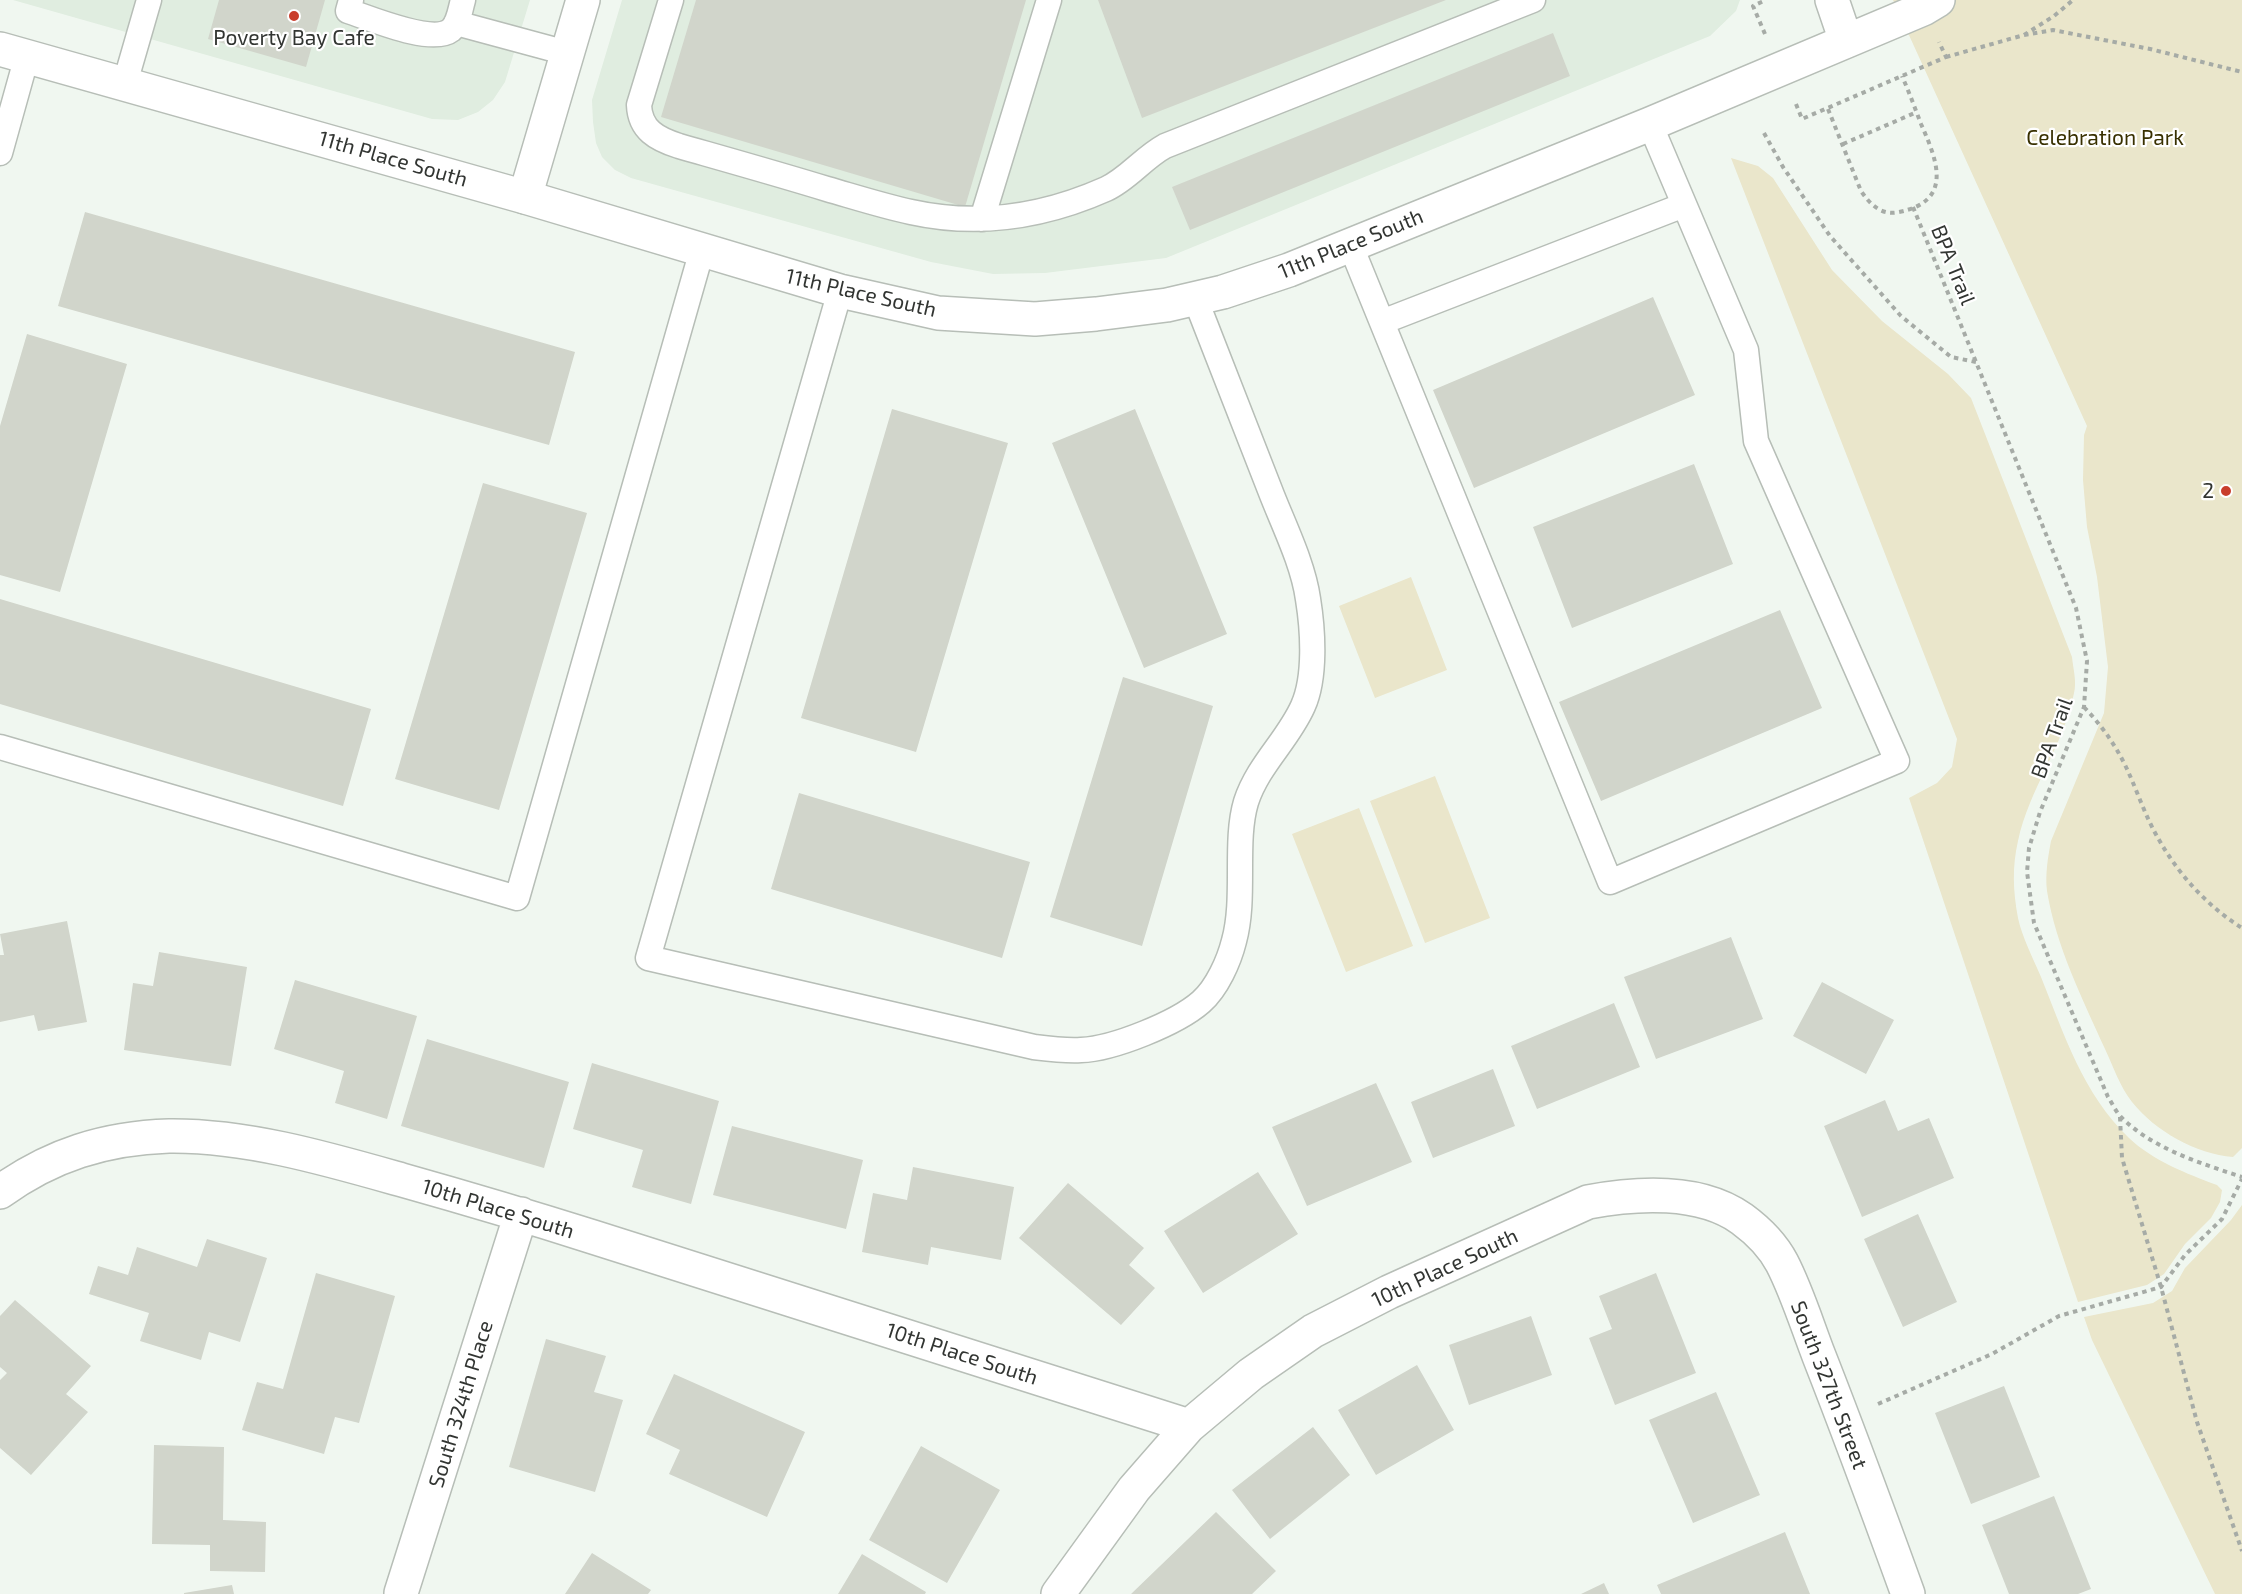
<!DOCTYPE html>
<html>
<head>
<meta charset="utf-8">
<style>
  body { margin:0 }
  canvas { display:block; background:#f0f7f0 }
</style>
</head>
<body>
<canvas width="2242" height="1594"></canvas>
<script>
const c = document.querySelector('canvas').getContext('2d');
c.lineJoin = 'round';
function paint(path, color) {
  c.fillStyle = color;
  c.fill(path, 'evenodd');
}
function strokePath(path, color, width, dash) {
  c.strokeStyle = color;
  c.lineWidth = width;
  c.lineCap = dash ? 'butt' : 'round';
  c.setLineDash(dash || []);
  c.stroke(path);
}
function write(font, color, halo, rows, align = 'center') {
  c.font = font + ' "Exo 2",sans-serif';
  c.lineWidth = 4.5;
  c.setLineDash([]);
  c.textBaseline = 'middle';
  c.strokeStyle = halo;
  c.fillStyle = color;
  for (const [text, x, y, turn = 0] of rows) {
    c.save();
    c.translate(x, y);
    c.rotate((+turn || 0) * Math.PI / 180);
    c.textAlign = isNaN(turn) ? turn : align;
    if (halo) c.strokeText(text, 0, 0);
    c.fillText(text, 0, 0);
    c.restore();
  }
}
const built = new Path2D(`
  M13 0H530L505 82 493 100 478 112 458 120 432 119Z
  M622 0H1740L1736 11 1710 36 1166 258 1045 273 993 274 931 262 631 178 615 170 602 157 596 143 593 122 592 100Z`);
const green = new Path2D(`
  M1893 0H2242V1148L2233 1157C2196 1154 2155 1131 2132 1102 2120 1087 2113 1066 2105 1049 2082 998 2056 946 2047 891 2045 874 2048 857 2051 841L2104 713 2108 667 2097 577 2087 527 2083 480 2084 435 2087 426Z
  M1731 158 1758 166 1773 178 1832 270 1882 321 1948 374 1971 398 2072 657C2073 668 2077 682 2074 693 2064 745 2029 789 2018 841 2012 867 2013 891 2018 918 2022 937 2033 958 2041 977 2064 1034 2083 1094 2129 1138 2152 1160 2187 1174 2217 1185L2222 1190 2220 1202 2211 1218 2185 1244 2164 1274 2147 1285 2078 1302 1909 798 1937 783 1952 767 1957 739Z
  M1411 577 1447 670 1375 698 1339 606Z
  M1435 776 1490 918 1425 943 1370 801Z
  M1359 808 1413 946 1346 972 1292 834Z
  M2242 1205V1594H2215L2092 1340 2084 1317 2153 1303 2172 1291 2185 1268 2231 1220Z`);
const building = new Path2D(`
  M219 0H325L306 67 208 39Z
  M696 0H1026L965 207 661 117Z
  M1098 0H1446L1142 118Z
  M1553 33 1570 76 1190 230 1172 187Z
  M85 212 575 352 549 445 58 306Z
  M1653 297 1695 395 1474 488 1433 390Z
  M27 334 127 364 60 592 0 575V426Z
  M892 409 1008 443 916 752 801 718Z
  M1135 409 1227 634 1144 668 1052 443Z
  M1694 464 1733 564 1572 628 1533 527Z
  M483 483 587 513 499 810 395 779Z
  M0 599 371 709 343 806 0 704Z
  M1780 610 1822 708 1601 801 1559 702Z
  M1123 677 1213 706 1142 946 1050 917Z
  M799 793 1030 862 1002 958 771 889Z
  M67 921 87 1022 38 1031 34 1015 0 1022V955H4L0 934Z
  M1731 937 1763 1019 1656 1059 1624 977Z
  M159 952 247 967 231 1066 124 1050 133 983 153 986Z
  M295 980 417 1016 387 1119 335 1103 344 1071 274 1049Z
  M1822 982 1894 1020 1866 1074 1793 1036Z
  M1614 1003 1640 1067 1537 1109 1511 1046Z
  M427 1039 569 1082 544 1168 401 1126Z
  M592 1063 719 1101 691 1204 632 1187 643 1150 573 1129Z
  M1493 1069 1515 1126 1433 1158 1411 1102Z
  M1376 1083 1412 1162 1307 1206 1272 1127Z
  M1885 1100 1898 1131 1929 1118 1954 1178 1862 1217 1824 1126Z
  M732 1126 863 1160 846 1229 713 1195Z
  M913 1167 1014 1187 1001 1260 931 1247 928 1265 862 1252 873 1193 907 1200Z
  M1258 1172 1298 1234 1203 1293 1164 1231Z
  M1068 1183 1144 1248 1129 1265 1155 1288 1121 1325 1019 1238Z
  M1918 1214 1957 1302 1903 1327 1864 1239Z
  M207 1239 267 1258 240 1342 209 1332 201 1360 140 1341 149 1313 89 1294 98 1266 128 1275 137 1247 197 1267Z
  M316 1273 395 1296 359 1423 335 1417 324 1454 242 1430 257 1382 283 1389Z
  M1656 1273 1696 1373 1615 1405 1589 1338 1612 1329 1599 1296Z
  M15 1300 91 1366 66 1394 88 1412 31 1475 0 1448V1380L7 1373 0 1367V1316Z
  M1531 1316 1552 1375 1469 1405 1449 1345Z
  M546 1339 606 1356 594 1392 623 1400 595 1492 509 1467Z
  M1417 1365 1454 1430 1376 1475 1338 1410Z
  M674 1374 805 1432 767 1517 669 1474 680 1450 646 1434Z
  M2004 1386 2040 1477 1971 1504 1935 1413Z
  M1716 1392 1760 1495 1693 1523 1649 1420Z
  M1313 1427 1350 1475 1270 1539 1232 1490Z
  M154 1445 224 1447 223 1520 266 1522 265 1572 210 1571V1545L152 1544Z
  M921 1446 1000 1490 947 1583 869 1540Z
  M2054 1496 2091 1589 2078 1594H2009L1982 1525Z
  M1216 1512 1276 1571 1252 1594H1131Z
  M1785 1532 1810 1594H1661L1657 1585Z
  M592 1553 651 1590 648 1594H565Z
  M862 1554 926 1592 925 1594H838Z
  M1604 1583 1609 1594H1581Z
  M232 1585 234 1594H184V1593Z`);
const path = new Path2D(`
  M1765 34 1753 6 1766 0
  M2024 35 2053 30 2150 49 2242 72
  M1946 57 2024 35 2054 16 2073 0
  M1796 104 1802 119 1946 57 1939 42
  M1828 109 1861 191C1870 204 1881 216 1899 212 1954 201 1937 160 1921 124 1915 108 1909 92 1902 76
  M1764 133 1783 167 1830 236 1901 316 1951 357 1976 362
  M1843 144 1917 112
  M1913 207 2076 608 2087 661 2084 707 2040 812 2029 848 2027 872 2034 923 2108 1097C2112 1103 2116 1112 2121 1117 2153 1149 2200 1163 2242 1177
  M2084 707C2101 725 2115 744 2126 767 2137 790 2145 816 2158 838 2178 874 2207 906 2242 928
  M2120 1117 2122 1158 2161 1287 2197 1422 2242 1551
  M1878 1404 1992 1354 2059 1316 2161 1287 2185 1255 2222 1219 2242 1179`);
const lane = new Path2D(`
  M351 0 348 11C370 18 432 45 451 30 459 23 460 10 463 0
  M671 0 639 105C640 130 657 139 679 146 728 160 778 174 827 189 855 197 883 206 911 212 979 227 1043 217 1106 189 1128 179 1143 158 1165 146L1533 0
  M456 23 567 53
  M125 83 149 0
  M0 153 27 56
  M982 219 1049 0
  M1350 244 1610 882 1897 761 1756 441 1746 350 1650 124
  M840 291 648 958 1034 1047C1050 1049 1065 1051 1081 1050 1113 1049 1177 1023 1201 1002 1217 988 1229 961 1234 941 1246 898 1234 842 1246 802 1258 765 1288 740 1303 706 1316 677 1313 630 1308 599 1303 563 1283 524 1270 490 1245 426 1220 362 1195 298
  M1382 322 1684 205
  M0 747 517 898 702 250`);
const street = new Path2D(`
  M525 197 583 0
  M0 1192C51 1155 105 1138 169 1136 246 1135 328 1159 402 1180 466 1198 530 1217 593 1237 792 1300 990 1363 1189 1426L1251 1374 1313 1331 1389 1292 1588 1202C1636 1193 1700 1189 1742 1219 1757 1230 1773 1246 1782 1263 1797 1292 1807 1325 1819 1356 1850 1435 1879 1514 1908 1594
  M401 1593 521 1214
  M1058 1594 1134 1489 1189 1426`);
const secondary = new Path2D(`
  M1832 0 1846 41
  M0 49 525 197 840 291 938 313 1035 319 1096 314 1167 305 1223 292 1289 270 1650 124 1923 9 1938 0`);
const markers = [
  [294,16,6,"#c93d2b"],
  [2226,491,6,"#c93d2b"]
];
const poiNames = [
  ["Poverty Bay Cafe",294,38],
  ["2",2214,491,"right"]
];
const parkNames = [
  ["Celebration Park",2105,138]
];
const streetNames = [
  ["11th Place South",393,159,16],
  ["11th Place South",1351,244,-22],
  ["BPA Trail",1953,265,68],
  ["11th Place South",861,293,13],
  ["BPA Trail",2052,738,-70],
  ["10th Place South",498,1209,17],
  ["10th Place South",1445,1268,-25],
  ["10th Place South",962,1354,18],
  ["South 327th Street",1829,1385,69],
  ["South 324th Place",461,1404,-73]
];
paint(built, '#e0ede0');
paint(green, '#eae6cb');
paint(building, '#d1d5cb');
strokePath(lane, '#b7beb7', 27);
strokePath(street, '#b7beb7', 36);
strokePath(secondary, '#b7beb7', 36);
strokePath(path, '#a6aba6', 4, [4.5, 4.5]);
strokePath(lane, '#fff', 24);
strokePath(street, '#fff', 33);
strokePath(secondary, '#fff', 33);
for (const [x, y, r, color] of markers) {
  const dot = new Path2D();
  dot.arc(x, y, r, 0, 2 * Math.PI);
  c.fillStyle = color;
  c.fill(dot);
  strokePath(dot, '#fff', 2);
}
write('21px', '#323532', '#fff', poiNames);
write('21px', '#383000', '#fff', parkNames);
write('21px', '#323532', '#fff', streetNames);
</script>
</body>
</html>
